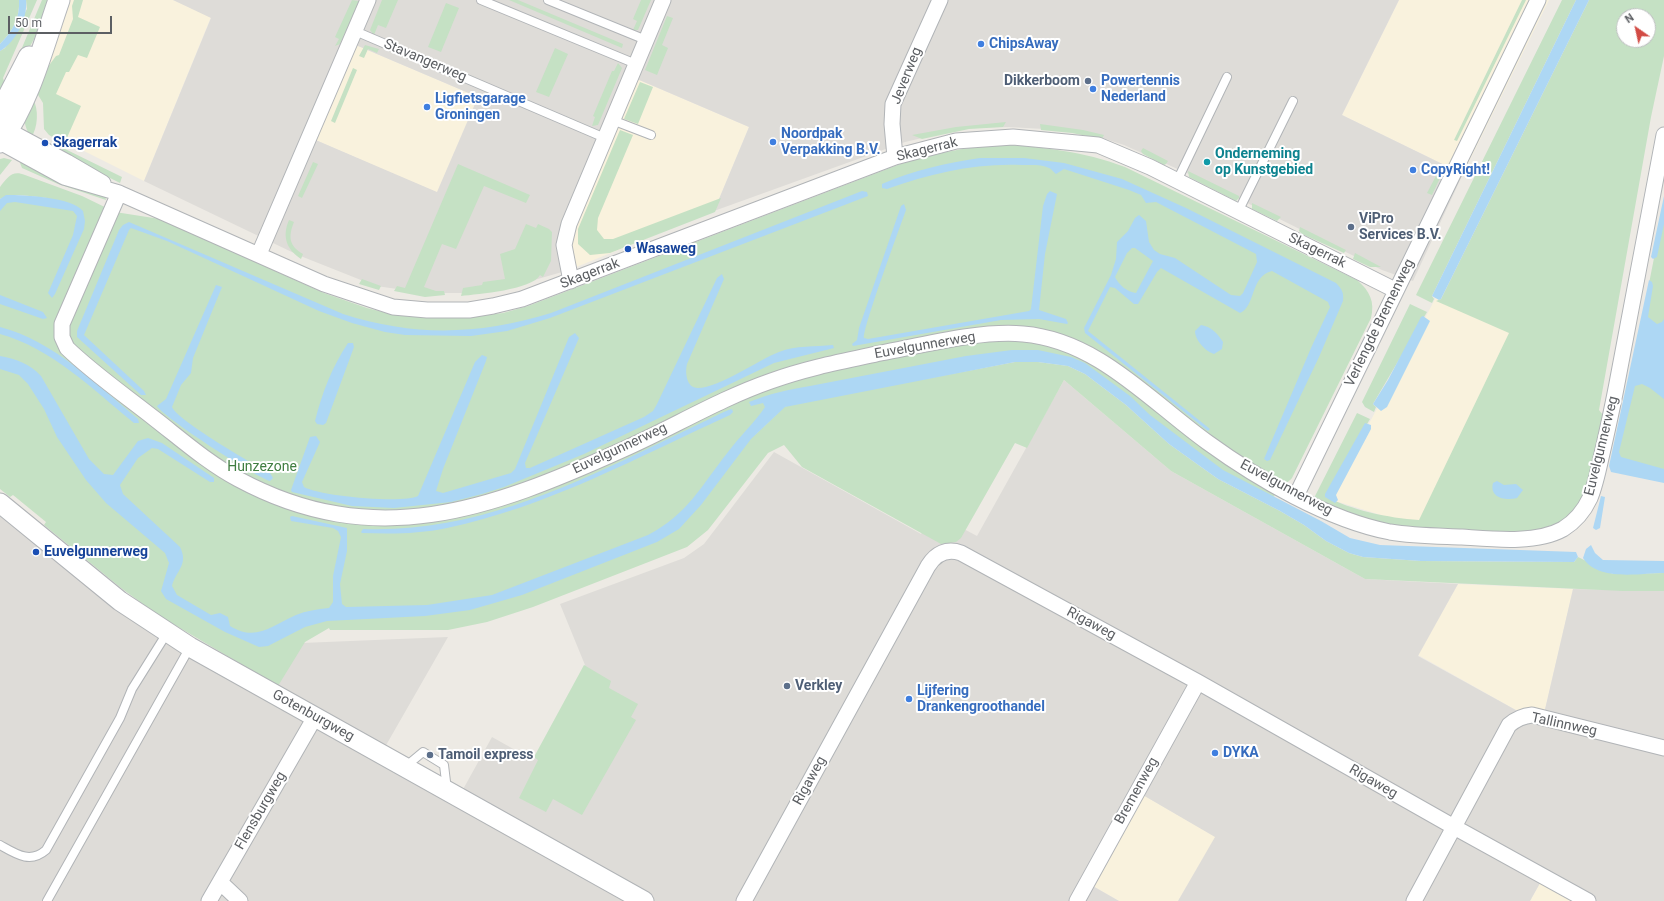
<!DOCTYPE html>
<html>
<head>
<meta charset="utf-8">
<style>
  body { margin:0 }
  #map { position:relative; width:1664px; height:901px; overflow:hidden; background:#edeae4; font-family:Roboto,sans-serif }
  canvas { display:block }
  .north { position:absolute; left:1616px; top:8px; width:40px; height:40px; box-sizing:border-box; background:#fff; border:1px solid #bebfc1; border-radius:50%; rotate:326deg; font-size:11px; font-weight:700; line-height:16px; text-align:center; color:#5c5f63 }
  .north::after { content:''; display:block; margin:auto; width:14px; height:18px; background:#d24b44; clip-path:polygon(50% 0,100% 100%,50% 72%,0 100%) }
  .scale { position:absolute; left:8px; top:16px; width:104px; height:18px; box-sizing:border-box; border:2px solid #5c5f63; border-top:0; padding-left:5px; font-size:12px; line-height:14px; white-space:nowrap; color:#5c5f63; -webkit-text-stroke:3px #fff; paint-order:stroke }
</style>
</head>
<body>
<div id="map">
<canvas width="1664" height="901"></canvas>
<div class="north">N</div>
<div class="scale">50 m</div>
</div>
<script>
const c = document.querySelector('canvas').getContext('2d');
c.lineJoin = 'round';
function paint(path, color) {
  c.fillStyle = color;
  c.fill(path, 'evenodd');
}
function strokePath(path, color, width, dash) {
  c.strokeStyle = color;
  c.lineWidth = width;
  c.lineCap = dash ? 'butt' : 'round';
  c.setLineDash(dash || []);
  c.stroke(path);
}
function write(font, color, halo, rows, align = 'center') {
  c.font = font + ' Roboto,sans-serif';
  c.lineWidth = 4;
  c.setLineDash([]);
  c.textBaseline = 'middle';
  c.strokeStyle = halo;
  c.fillStyle = color;
  for (const [text, x, y, turn = 0] of rows) {
    c.save();
    c.translate(x, y);
    c.rotate((+turn || 0) * Math.PI / 180);
    c.textAlign = isNaN(turn) ? turn : align;
    if (halo) c.strokeText(text, 0, 0);
    c.fillText(text, 0, 0);
    c.restore();
  }
}
const commercial = new Path2D(`
  M61 0H173L211 17 144 181 66 142 58 129 45 81Z
  M1399 0H1549L1463 174 1342 115Z
  M351 43 478 97 437 193 311 138Z
  M630 76 749 127 714 211 569 270 564 235Z
  M1442 286 1530 319 1428 524 1394 519 1329 499Z
  M1458 584 1573 589 1543 718 1523 714 1418 655Z
  M1136 791 1216 837 1178 901H1119L1084 881Z
  M1544 876 1588 901H1530Z`);
const industrial = new Path2D(`
  M173 0H1399L1342 115 1463 174 1413 281 1382 270 1191 175 1124 145 1096 136 1061 130 1009 127 965 128 905 142 714 211 749 127 630 76 564 235 569 270 510 287 466 293H426L376 286 298 255 144 181 211 18ZM351 43 478 97 437 192 311 138Z
  M1064 380 1171 471 1365 579 1458 584 1418 656 1523 714 1543 718 1573 589 1664 591V901H1588L1544 876 1530 901H1178L1215 837 1136 791 1084 881 1119 901H0V506L263 688 302 643 448 637 381 754 461 793 492 737 533 760 585 665 560 604 684 558 704 544 774 452 921 534 932 512 977 536Z`);
const green = new Path2D(`
  M0 0H19C20 18 13 31 0 44Z
  M26 0H37L3 78 5 84 0 106V51L5 48 27 9Z
  M42 0H48L34 39 14 76 11 74Z
  M74 0H83L78 17 100 27 87 58 78 55 69 72H66L56 94 81 106 66 140 61 142 49 135 44 129 43 103 35 90 41 76 56 56 59 55 73 19 72 6Z
  M352 0 359 1 340 44 335 46 339 39 335 37Z
  M382 0H398L386 28 378 25 374 35 370 30Z
  M509 0H518L623 44 622 48Z
  M641 0H651L638 30H633L637 21 633 19Z
  M1522 0H1526L1457 141 1454 140Z
  M1562 0H1576L1432 296 1434 299 1432 303 1416 295Z
  M1589 0H1664V56L1651 117 1599 410 1606 419 1581 507 1555 528 1503 535 1387 527 1313 500 1357 413 1370 419 1325 496C1351 510 1388 518 1419 520L1509 333 1436 301 1441 299ZM1624 16H1648V40H1624Z
  M446 3 459 8 441 52 428 47Z
  M667 16 673 18 662 45 668 48 657 75 645 70Z
  M365 45 379 49 377 53 368 49 364 58 359 56Z
  M555 48 568 54 549 97 536 92Z
  M618 63 622 68 598 125 592 126 595 117 593 116 612 71H614Z
  M353 68 357 70 335 123 331 121Z
  M640 82 653 87 638 124 624 119Z
  M33 99C39 109 38 128 31 138 21 120 24 115 33 99Z
  M1006 122 1003 127 969 129 922 139 912 135 956 127Z
  M1040 124 1083 130 1104 135 1102 139 1072 133 1041 130Z
  M620 130 633 135 598 218 597 230 604 239H613L721 198 715 212 610 253 590 255 578 244V229Z
  M998 144C1042 147 1083 151 1125 167L1357 280C1370 291 1375 302 1371 318L1292 478C1285 486 1278 485 1274 497L1270 495 1267 502 1138 413 1078 367 1021 359 783 404 755 435 784 407 791 404 1015 362H1038L1068 366 1085 374 1126 405 1169 444 1218 479 1280 511 1304 525 1326 541 1349 553 1363 557 1421 561 1574 562 1578 557 1613 574 1664 573V591H1623L1365 579 1171 471 1064 380 1027 448 1015 443 961 538 956 542 941 544 802 467 784 445 768 453 708 530 687 547 533 607 487 622 448 630H330L329 628 305 642 278 686 158 615 121 588 44 525 46 522 13 495 10 497 0 489V209L7 201 47 198C32 197 13 191 0 199V187C8 177 12 170 25 175L82 196 115 212 160 219 324 293 367 308 391 314 442 318 468 317 503 313 528 306 916 158 962 149Z
  M63 148 122 177 120 183 60 153Z
  M1143 148 1168 161 1166 164 1164 165 1143 154 1141 151Z
  M4 158 12 160 0 175V159Z
  M23 162 105 195 106 200 58 184 22 168 20 163Z
  M313 162 318 164 302 198 298 196Z
  M458 164 530 195 526 203 484 186 456 249 442 244 424 287 436 291H444L445 295 425 297 394 291 397 286 405 288Z
  M1188 171 1239 196V198L1236 201 1189 177Z
  M1437 174 1441 176 1432 195 1427 193Z
  M1252 203 1281 217 1277 221 1252 209Z
  M1664 207V475L1613 467Z
  M289 220 294 222C288 237 289 246 303 254L301 259C286 249 282 236 289 220Z
  M526 224 536 228 538 224 549 229 552 232 551 261 543 277 540 275C532 290 478 294 461 296L463 288 482 285 483 282 505 279 500 254 515 249Z
  M1300 227 1346 250 1344 253 1302 234 1299 231Z
  M1355 253 1381 267H1370L1353 259Z
  M362 279 381 286 379 290 359 284Z
  M1410 304 1427 312 1373 404 1376 407 1374 412 1365 407 1362 402Z
  M584 665 611 681 609 688 638 704 631 717 636 720 582 815 553 799 546 812 519 798 538 760 534 757Z`);
const water = new Path2D(`
  M19 0H26C28 18 16 42 0 51V44C13 31 20 18 19 0Z
  M1576 0H1589L1441 299 1439 300 1432 296Z
  M980 158H1024L1064 163 1122 179 1186 208 1336 283C1342 289 1344 293 1343 301L1319 357 1270 460 1267 461 1264 459 1311 348 1330 307 1328 302 1272 271C1250 276 1256 306 1240 313L1161 268 1157 272 1138 304H1134L1115 288 1110 287 1088 331 1210 429 1208 431 1085 333 1084 328 1111 275 1116 259 1117 242 1128 231 1135 218 1139 215 1146 221 1149 242 1154 250 1160 254 1175 258 1231 295 1240 296 1243 293 1257 262 1256 254 1156 202 1146 203 1141 195 1129 190 1064 169 1056 174C1053 172 1052 169 1049 168 1042 164 1030 165 1022 165 975 163 932 173 887 189L882 188V184C914 170 946 163 980 158ZM1132 248H1135L1153 261 1136 293C1127 292 1119 285 1115 277L1127 253Z
  M862 191 867 192 868 196 550 318 507 331 471 336 405 335 385 332 352 323 319 311 167 241 131 228 129 230 84 335 144 391 146 395H141L77 337V331L119 230 123 225 129 222 343 314C415 337 479 335 551 313Z
  M1050 191 1057 194 1045 254 1039 310 1066 319 1068 323 1067 324 1039 319 1001 320 853 346 852 344 857 340 859 328 901 206 904 204 906 210C900 227 862 330 864 338L868 339 1029 311 1031 309 1043 206 1047 194Z
  M6 195C25 195 71 197 83 211L85 221 84 229 55 294 52 298 48 293 73 235 77 216 73 211 15 202 7 203 0 211V199Z
  M1664 196V224L1657 257 1653 259 1651 257Z
  M722 274 724 279 687 364C685 372 686 388 698 388 719 388 758 360 779 352 796 345 815 347 833 345L834 348 774 363 584 454 504 487 482 494 451 502 394 508 352 506 292 492 291 490 310 437 316 436 320 442 302 482 304 487C319 496 403 504 418 496L475 362 482 355 487 357 486 361 443 469 436 491 443 493 511 473 515 469 569 337 575 333 579 338 525 463 526 468H530L644 417 653 411 657 404 717 278Z
  M1649 280 1652 282 1653 286 1648 317 1657 324 1662 322 1664 319V399L1650 388 1642 384 1635 386 1619 452 1621 457 1664 469V483L1611 472 1609 466Z
  M216 285 222 287 193 358 191 373 181 385 172 407C177 420 254 465 270 473L273 478 270 481C254 476 164 418 157 406L166 399Z
  M0 295 43 312 47 318 43 319 0 304Z
  M1423 316 1430 321 1387 407 1381 411 1373 404 1388 380 1421 317Z
  M1201 325C1212 327 1217 333 1223 342L1222 349 1214 354C1205 351 1195 340 1195 331Z
  M0 327C54 341 97 385 138 419L139 423H134C92 389 53 349 0 334Z
  M348 343H353L354 347 326 423 323 425 317 424 315 421C322 393 332 367 348 343Z
  M1012 350H1038L1071 357 1085 363 1130 396 1150 415 1223 470 1321 521 1350 538 1380 545 1576 552 1578 557 1574 562 1421 561 1363 557 1349 553 1326 541 1304 525 1280 511 1218 479 1169 444 1126 405 1085 374 1068 366 1038 362H1015L785 407 751 439 701 505 679 529 657 542 522 595 470 610 425 616 327 621 305 627 268 646 259 647 225 632 166 599 161 591 169 563 165 553 106 503 86 480 57 437 44 409 28 384 19 375 0 369V356C17 359 30 364 41 376L89 459 104 474 113 475 138 441 148 438 162 443 214 478V482H210L158 449 152 448 138 458 120 485 123 494 180 547C189 565 176 570 172 586L177 595 211 615 220 613 228 617 230 626C256 642 271 626 296 615 306 611 317 609 329 608L333 602V576L341 537 338 531 333 528 291 521 290 517 292 516 347 528V551L340 584 342 604 346 607 427 605 492 595 648 535C688 514 701 486 728 452 739 437 755 422 765 407L763 403 751 406 749 402C772 393 786 390 810 386L966 356Z
  M732 409 733 412 730 415C638 457 547 507 447 528 419 534 391 534 362 533L361 532 363 529C463 533 553 494 641 452 661 442 681 433 701 423 711 419 721 412 732 409Z
  M1365 423 1371 425V429L1336 495 1338 500 1335 503 1325 497V494Z
  M1497 481 1504 485 1516 484 1523 490 1517 498C1506 501 1489 498 1493 483Z
  M1601 496 1605 497 1600 528 1596 530 1593 528Z
  M1591 545 1595 553 1603 560 1664 561V573C1639 573 1599 582 1583 558L1586 549Z`);
const service = new Path2D(`
  M481 0 636 64
  M548 0 646 40
  M355 31 605 138
  M612 120 651 135
  M1177 181 1227 77
  M1238 212 1293 101
  M405 767 423 752 444 765 447 790
  M0 845C16 854 30 864 46 850L120 718 132 689 167 633
  M47 901 190 647`);
const minor = new Path2D(`
  M0 130 13 133 67 162 103 183
  M0 142 64 177 119 193 324 284 393 307 427 310H469L493 306 522 299 895 157 956 141 1013 137 1098 145 1150 167 1395 290
  M895 157 892 124 893 104 940 0
  M119 193 62 324V337L67 348C94 374 126 396 155 419 182 440 208 463 238 479 375 553 491 509 622 450 672 428 719 399 771 381 807 368 844 361 881 353 923 345 981 330 1023 334 1097 340 1150 401 1207 442 1258 479 1328 520 1390 532 1414 536 1438 536 1462 537 1492 539 1536 544 1563 529 1576 521 1584 511 1590 498 1595 486 1598 472 1601 458 1607 432 1613 405 1618 378 1633 297 1649 216 1664 135
  M259 254 368 0
  M571 281 564 245 569 224 663 0
  M1296 496 1538 0
  M221 883 240 901
  M209 901 315 717
  M744 901 928 566C936 553 947 548 961 553L1198 682 1454 827 1588 901
  M1077 901 1198 682
  M1414 901 1509 725C1516 719 1522 716 1532 715L1664 748`);
const tertiary = new Path2D(`
  M0 503 120 601 190 647 644 901`);
const secondary = new Path2D(`
  M0 113 29 57
  M0 142C30 99 42 49 59 0`);
const markers = [
  [981,44,4,"#3f7fe0"],
  [1088,81,4,"#5c6f8a"],
  [1093,89,4,"#3f7fe0"],
  [427,107,4,"#3f7fe0"],
  [773,142,4,"#3f7fe0"],
  [45,143,4,"#1a4fb4"],
  [1207,162,4,"#0f9aa8"],
  [1413,170,4,"#3f7fe0"],
  [1351,227,4,"#5c6f8a"],
  [628,249,4,"#1a4fb4"],
  [36,552,4,"#1a4fb4"],
  [787,686,4,"#5c6f8a"],
  [909,699,4,"#3f7fe0"],
  [1215,753,4,"#3f7fe0"],
  [430,755,4,"#5c6f8a"]
];
const shopNames = [
  ["ChipsAway",989,44],
  ["Powertennis",1101,81],
  ["Nederland",1101,97],
  ["Ligfietsgarage",435,99],
  ["Groningen",435,115],
  ["Noordpak",781,134],
  ["Verpakking B.V.",781,150],
  ["CopyRight!",1421,170],
  ["Lijfering",917,691],
  ["Drankengroothandel",917,707],
  ["DYKA",1223,753]
];
const streetNames = [
  ["Stavangerweg",425,61,23],
  ["Jeverweg",907,76,-68],
  ["Skagerrak",927,150,-14],
  ["Skagerrak",1317,251,26],
  ["Skagerrak",590,274,-21],
  ["Verlengde Bremenweg",1380,323,-64],
  ["Euvelgunnerweg",925,346,-10],
  ["Euvelgunnerweg",1602,446,-76],
  ["Euvelgunnerweg",620,449,-25],
  ["Euvelgunnerweg",1286,488,28],
  ["Rigaweg",1091,624,28],
  ["Gotenburgweg",313,716,29],
  ["Tallinnweg",1564,725,12],
  ["Rigaweg",810,781,-61],
  ["Rigaweg",1373,782,30],
  ["Bremenweg",1137,791,-61],
  ["Flensburgweg",261,811,-60]
];
const serviceNames = [
  ["Dikkerboom",1080,81,"right"],
  ["ViPro",1359,219],
  ["Services B.V.",1359,235],
  ["Verkley",795,686],
  ["Tamoil express",438,755]
];
const transitNames = [
  ["Skagerrak",53,143],
  ["Wasaweg",636,249],
  ["Euvelgunnerweg",44,552]
];
const cultureNames = [
  ["Onderneming",1215,154],
  ["op Kunstgebied",1215,170]
];
const parkNames = [
  ["Hunzezone",262,467]
];
paint(commercial, '#f9f2dd');
paint(industrial, '#dedcd8');
paint(green, '#c5e1c4');
paint(water, '#add7f4');
strokePath(service, '#b1b4b7', 10);
strokePath(minor, '#b1b4b7', 17);
strokePath(tertiary, '#b1b4b7', 21);
strokePath(secondary, '#b3b6ba', 23);
strokePath(service, '#fff', 8);
strokePath(minor, '#fff', 15);
strokePath(tertiary, '#fff', 19);
strokePath(secondary, '#fff', 21);
for (const [x, y, r, color] of markers) {
  const dot = new Path2D();
  dot.arc(x, y, r, 0, 2 * Math.PI);
  c.fillStyle = color;
  c.fill(dot);
  strokePath(dot, '#fff', 1.5);
}
write('bold 14px', '#366cbe', '#fff', shopNames, 'left');
write('14px', '#5c5f63', '#fff', streetNames);
write('bold 14px', '#4e5e75', '#fff', serviceNames, 'left');
write('bold 14px', '#164399', '#fff', transitNames, 'left');
write('bold 14px', '#0d838f', '#fff', cultureNames, 'left');
write('14px', '#407e41', '#fff', parkNames);
</script>
</body>
</html>
